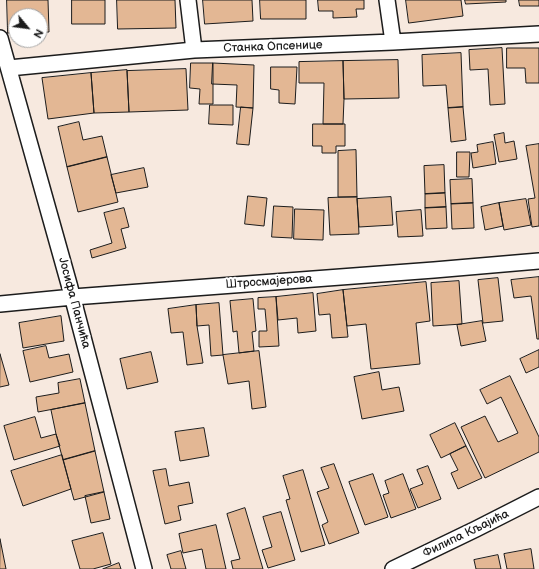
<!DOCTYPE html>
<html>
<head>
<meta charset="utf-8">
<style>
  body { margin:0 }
  #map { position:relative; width:539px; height:569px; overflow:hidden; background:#f7e9df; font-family:"Balsamiq Sans",sans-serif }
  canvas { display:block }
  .north { position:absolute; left:8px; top:8px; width:40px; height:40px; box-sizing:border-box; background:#fff; border:1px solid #a4a4a4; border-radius:50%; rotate:119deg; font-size:11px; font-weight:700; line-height:16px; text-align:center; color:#1c1c1c }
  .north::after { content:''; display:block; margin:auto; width:14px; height:18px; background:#1c1c1c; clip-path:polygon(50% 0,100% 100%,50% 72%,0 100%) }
</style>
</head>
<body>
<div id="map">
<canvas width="539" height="569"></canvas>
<div class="north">N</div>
</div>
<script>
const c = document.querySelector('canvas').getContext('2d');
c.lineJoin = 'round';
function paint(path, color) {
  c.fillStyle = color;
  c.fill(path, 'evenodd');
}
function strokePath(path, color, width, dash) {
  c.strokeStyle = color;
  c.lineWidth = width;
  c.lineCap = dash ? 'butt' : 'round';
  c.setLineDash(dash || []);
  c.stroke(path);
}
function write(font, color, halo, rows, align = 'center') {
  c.font = font + ' "Balsamiq Sans",sans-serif';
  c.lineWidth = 4;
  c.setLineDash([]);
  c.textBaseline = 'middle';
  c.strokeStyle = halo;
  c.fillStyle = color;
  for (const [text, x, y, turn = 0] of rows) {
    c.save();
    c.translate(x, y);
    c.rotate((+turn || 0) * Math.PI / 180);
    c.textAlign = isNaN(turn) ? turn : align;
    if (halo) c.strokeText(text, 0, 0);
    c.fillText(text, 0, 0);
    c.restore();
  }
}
const building = new Path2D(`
  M7 0H48L49 32H40V16H16V33H8Z
  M72 0H105V24H72Z
  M117 0H175L176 28 118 29Z
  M203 0H252L253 21 205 24Z
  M260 0H306V19H261Z
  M318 0H364V9H356L357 17 333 18V11H319Z
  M406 0H461L463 16 409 23Z
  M465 0H506V2L466 4Z
  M519 0H539V6H520Z
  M502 48 505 104 490 105 488 69 470 70 469 50Z
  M507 48H539V83H526L525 68H507Z
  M461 53 463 107 448 108 446 85 423 86 422 55Z
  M398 60 399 98 344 99 343 61Z
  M343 61 344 99 343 124H323L324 83H299V62Z
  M191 63H213V104H199L200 89 190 88Z
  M213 63 254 65 253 108 236 107 237 85 212 84Z
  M271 67H297L295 104 279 103V90L271 89Z
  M186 69 188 110 129 112 127 71Z
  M127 70 129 112 94 113 91 73Z
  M91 73 94 113 48 119 42 78Z
  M210 105H233V125L209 124Z
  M241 107 253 108 249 145 237 144Z
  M463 107 466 140 451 142 448 108Z
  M79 122 83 140 102 136 107 157 67 167 58 127Z
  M313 124H345V146H336V153H322V146H313Z
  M504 133 505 143 514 141 517 159 499 162 494 135Z
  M493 142 496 164 473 168 471 153 478 152 477 145Z
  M539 144V226L532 227 528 199 535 198 526 146Z
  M356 150 357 197H338V151Z
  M457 152H470L469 177H457Z
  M107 157 118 202 78 212 67 167Z
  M444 165 445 193 425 194 424 166Z
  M144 168 148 187 116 193 111 175Z
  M472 179 473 203 451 204 450 180Z
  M445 193 446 207 425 208V194Z
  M248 196 267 198 264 226 245 224Z
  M357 197 359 234 330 235 328 198Z
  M391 197 393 225 359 227 357 199Z
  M526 199 531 225 504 230 499 203Z
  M473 203 474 228 452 229 451 204Z
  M499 203 503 226 485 230 481 207Z
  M274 206 293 207 292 238 272 237Z
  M446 207 447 228 426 229 425 208Z
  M124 208 129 227 121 229 126 248 92 258 90 250 112 243 104 213Z
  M295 209 324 210 323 240 294 239Z
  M421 210 423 236 398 237 396 212Z
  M539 277V339H537L531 296 514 298 511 280Z
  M498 278 503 321 483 323 478 280Z
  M459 281 462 324 433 326 431 283Z
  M426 282 430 321 416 323 420 364 371 369 366 324 347 326 343 290Z
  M343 290 348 337 332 338 330 314 319 315 317 294Z
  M313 293 316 331 298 333 297 318 278 320 276 297Z
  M276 297 279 346 259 347V331H267L265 309H258V298Z
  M253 299 256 331 252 332 254 351 239 353 237 331 233 332 230 301Z
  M219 303 223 355 211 356 209 325 197 326 196 305Z
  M196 305 197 326 203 363 187 365 183 332 171 333 168 309Z
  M61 316 64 341 23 348 19 323Z
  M482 321 486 341 461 346 457 325Z
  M46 346 49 358 69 354 73 372 30 382 23 351Z
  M539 350V367L526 373 520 359Z
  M259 351 266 407 252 409 249 381 228 384 223 355Z
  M151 352 158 382 127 389 120 359Z
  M0 354 9 385 0 387Z
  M379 372 382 390 399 387 404 411 362 419 354 377Z
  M510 376 539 437V452L485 478 461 427 485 416 498 442 518 433 501 397 487 404 480 390Z
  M80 379 85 403 38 412 36 397 59 393 58 383Z
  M85 403 95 451 63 460 56 434 51 410Z
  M35 417 41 438 56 434 60 446 14 460 4 426Z
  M455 423 466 446 441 458 430 435Z
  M204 428 209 456 180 461 175 432Z
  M466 446 482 478 458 489 451 473 458 470 450 454Z
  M95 451 104 492 74 500 63 460Z
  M62 455 71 489 23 506 11 471Z
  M334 464 359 533 329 544 322 525 328 522 317 492 329 488 321 468Z
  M428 466 441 499 418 508 410 489 423 484 417 470Z
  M166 469 169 486 189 482 193 503 178 506 181 520 165 524 153 471Z
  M303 470 325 545 301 552 286 500 290 499 283 476Z
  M373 474 388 517 365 525 349 482Z
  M403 474 416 509 391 518 383 495 389 493 385 481Z
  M104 492 110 519 91 523 85 496Z
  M245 508 263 569H233L231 561 240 559 227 514Z
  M281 512 295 560 268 568 262 550 272 547 263 517Z
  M216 525 226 569H206L202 549 183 553 179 534Z
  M103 533 111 564 93 569H80L72 541Z
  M0 539 6 569H0Z
  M531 549 534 569H507L504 554Z
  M181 551 186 569H171L167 555Z
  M498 555 501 569H476L474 560Z
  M119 563 121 569H103Z`);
const minor = new Path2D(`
  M188 0 194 50
  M387 0 393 42
  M0 38 69 284 144 569
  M9 68 194 50 393 42 539 34
  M0 304 73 297 434 270 539 261
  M393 569 476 529 539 497`);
const streetNames = [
  ["Станка Опсенице",273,47,-2],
  ["Штросмајерова",269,282,-4],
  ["Јосифа Панчића",74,303,75],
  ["Филипа Кљајића",466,534,-26]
];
paint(building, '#e3b794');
strokePath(building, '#1c1c1c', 1);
strokePath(minor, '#1c1c1c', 18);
strokePath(minor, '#fff', 15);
write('12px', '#1c1c1c', '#fff', streetNames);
</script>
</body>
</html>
